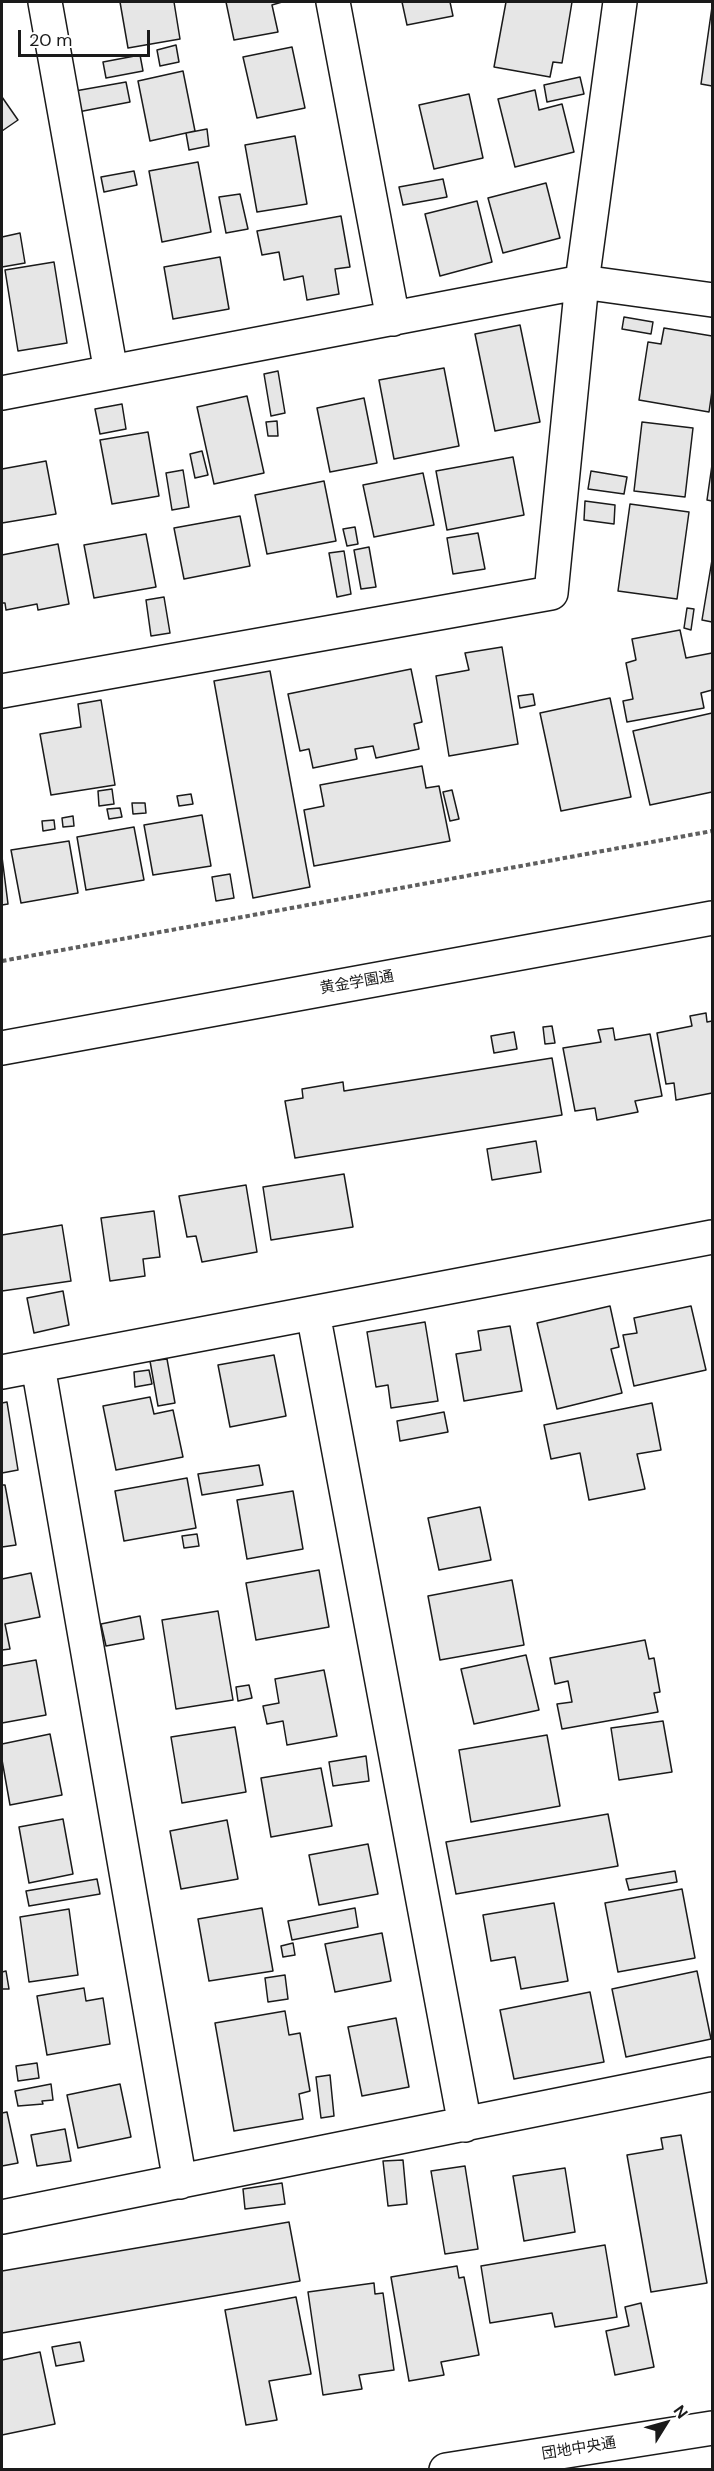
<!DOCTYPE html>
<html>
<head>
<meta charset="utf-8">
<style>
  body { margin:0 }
  #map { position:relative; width:714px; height:2471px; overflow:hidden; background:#fff; font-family:"DM Sans",sans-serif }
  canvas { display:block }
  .frame { position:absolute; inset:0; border:3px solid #1a1a1a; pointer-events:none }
  .north { position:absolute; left:636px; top:2393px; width:60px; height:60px; -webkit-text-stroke:4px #fff; paint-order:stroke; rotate:53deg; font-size:16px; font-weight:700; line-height:24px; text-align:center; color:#1a1a1a }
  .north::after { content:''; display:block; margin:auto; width:21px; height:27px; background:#1a1a1a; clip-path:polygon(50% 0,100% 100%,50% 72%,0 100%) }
  .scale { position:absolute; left:18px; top:30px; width:132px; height:27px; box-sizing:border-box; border:3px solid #1a1a1a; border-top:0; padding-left:8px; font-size:18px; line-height:21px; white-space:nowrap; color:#1a1a1a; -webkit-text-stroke:4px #fff; paint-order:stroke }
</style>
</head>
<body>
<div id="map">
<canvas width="714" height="2471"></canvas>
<div class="frame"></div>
<div class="north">N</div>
<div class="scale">20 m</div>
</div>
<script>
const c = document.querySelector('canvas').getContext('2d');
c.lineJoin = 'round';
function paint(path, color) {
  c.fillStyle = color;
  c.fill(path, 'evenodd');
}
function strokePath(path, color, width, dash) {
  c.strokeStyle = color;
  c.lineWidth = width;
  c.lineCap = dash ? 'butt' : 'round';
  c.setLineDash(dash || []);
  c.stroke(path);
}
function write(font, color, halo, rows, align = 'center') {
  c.font = font + ' "DM Sans","Noto Sans JP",sans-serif';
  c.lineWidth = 4.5;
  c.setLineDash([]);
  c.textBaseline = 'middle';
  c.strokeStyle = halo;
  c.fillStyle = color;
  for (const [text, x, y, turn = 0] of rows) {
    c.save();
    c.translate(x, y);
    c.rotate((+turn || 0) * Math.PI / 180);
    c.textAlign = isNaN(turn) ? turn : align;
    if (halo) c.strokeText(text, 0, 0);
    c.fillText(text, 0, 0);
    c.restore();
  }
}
const building = new Path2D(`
  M120 2H174L180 39 128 48Z
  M226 2H282L272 5 278 32 234 40Z
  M402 2H450L453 16 407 25Z
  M506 2H572L562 63 553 62 550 77 494 67Z
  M712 7V86L701 84Z
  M176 45 179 62 160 66 157 50Z
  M292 47 305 108 257 118 243 57Z
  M140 55 143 71 106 78 103 62Z
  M183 71 195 131 150 141 138 81Z
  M580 77 584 94 547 102 544 85Z
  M126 82 130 102 78 112 75 91Z
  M535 90 539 110 562 104 574 152 515 167 498 99Z
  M469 94 483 158 434 169 419 105Z
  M2 97 18 120 2 131Z
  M207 129 209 146 189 150 186 133Z
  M295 136 307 204 257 212 245 145Z
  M198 162 211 232 162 242 149 171Z
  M134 171 137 185 104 192 101 177Z
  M443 179 447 197 403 205 399 187Z
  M546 183 560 238 503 253 488 198Z
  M240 194 248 229 226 233 219 197Z
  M477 201 492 262 440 276 425 214Z
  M341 216 350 267 335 269 339 294 307 300 303 276 284 280 279 252 262 255 257 231Z
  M20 233 25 263 2 267V237Z
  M220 257 229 309 173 319 164 267Z
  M54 262 67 343 18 351 5 270Z
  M624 317 653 322 651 334 622 329Z
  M520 325 540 422 495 431 475 334Z
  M664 328 712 336V391L709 412 639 400 648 342 661 344Z
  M444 368 459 446 394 459 379 380Z
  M278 371 285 413 271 416 264 374Z
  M247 396 264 473 214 484 197 407Z
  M364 398 377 463 330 472 317 408Z
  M122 404 126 429 100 434 95 409Z
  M277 421 278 436H268L266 422Z
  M642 422 693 428 685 497 634 491Z
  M148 432 159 496 112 504 100 440Z
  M202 451 208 475 195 478 190 454Z
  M513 457 524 515 447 530 436 471Z
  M46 461 56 514 2 523V469Z
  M712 465V501L707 500Z
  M183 470 189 507 172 510 166 473Z
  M591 471 627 477 624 494 588 489Z
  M423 473 434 525 374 537 363 485Z
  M324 481 336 541 267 554 255 495Z
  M585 501 615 505 614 524 584 520Z
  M630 504 689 512 677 599 618 591Z
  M240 516 250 566 184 579 174 528Z
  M355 527 358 544 347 546 343 529Z
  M478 533 485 569 453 574 447 538Z
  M146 534 156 587 94 598 84 545Z
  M58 544 69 604 38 610 37 604 6 610 5 603H2V555Z
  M369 547 376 587 361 589 354 550Z
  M344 551 351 594 337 597 329 553Z
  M712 560V622L702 620Z
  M164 597 170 633 151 636 146 600Z
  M687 608 694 609 691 630 684 628Z
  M680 630 686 658 712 653V690L701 693 704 708 627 722 623 701 633 699 626 663 636 660 632 639Z
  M502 647 518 744 449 756 436 676 469 670 465 653Z
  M411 669 422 722 414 724 419 749 376 758 373 746 355 749 357 759 313 768 309 749 300 751 288 694Z
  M270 671 310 887 253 898 214 681Z
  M533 694 535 705 520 708 518 696Z
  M610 698 631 797 561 811 540 713Z
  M101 700 115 785 51 795 40 734 81 727 78 704Z
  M712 713V792L650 805 633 731Z
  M422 766 426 788 439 786 450 841 314 866 304 810 324 806 320 785Z
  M112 789 114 804 99 806 98 791Z
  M452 790 459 819 450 821 443 792Z
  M191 794 193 804 179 806 177 796Z
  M132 803H145L146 813 133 814Z
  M120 808 122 817 109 819 107 809Z
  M202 815 211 866 153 875 144 825Z
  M73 816 74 826 63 827 62 818Z
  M54 820 55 829 43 831 42 821Z
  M134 827 144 880 86 890 77 837Z
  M69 841 78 893 21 903 11 850Z
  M2 857 8 904 2 905Z
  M230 874 234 898 216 901 212 877Z
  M706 1013 707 1022 712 1021V1093L676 1100 674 1083 666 1084 657 1033 692 1026 690 1016Z
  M552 1026 555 1043 545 1044 543 1027Z
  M613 1028 615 1040 650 1034 662 1096 635 1101 638 1112 597 1120 595 1108 575 1111 563 1048 601 1042 598 1030Z
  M514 1032 517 1049 494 1053 491 1036Z
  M552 1058 562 1115 295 1158 285 1101 303 1098 302 1089 343 1082 344 1091Z
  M536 1141 541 1172 492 1180 487 1149Z
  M344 1174 353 1227 271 1240 263 1187Z
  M246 1185 257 1252 202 1262 196 1236 187 1237 179 1196Z
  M154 1211 160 1257 143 1259 145 1276 110 1281 101 1218Z
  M62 1225 71 1281 2 1291V1235Z
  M63 1291 69 1325 34 1333 27 1298Z
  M610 1306 619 1347 611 1349 622 1393 557 1409 537 1323Z
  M691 1306 706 1370 634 1386 623 1335 637 1333 634 1318Z
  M425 1322 438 1401 391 1408 388 1385 376 1387 367 1332Z
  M510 1326 522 1391 464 1401 456 1354 481 1350 478 1331Z
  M274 1355 286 1416 230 1427 218 1365Z
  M167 1359 175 1403 158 1406 150 1361Z
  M149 1370 152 1384 135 1387 134 1372Z
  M150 1397 154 1414 173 1410 183 1457 116 1470 103 1406Z
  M7 1402 18 1470 2 1473V1403Z
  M652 1403 661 1450 637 1454 645 1489 589 1500 580 1453 551 1459 544 1425Z
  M444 1412 448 1432 400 1441 397 1421Z
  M259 1465 263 1485 202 1495 198 1474Z
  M187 1478 196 1528 124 1541 115 1491Z
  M2 1485H5L16 1545 2 1547Z
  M293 1491 303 1549 247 1559 237 1500Z
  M480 1507 491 1560 439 1570 428 1518Z
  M197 1534 199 1546 184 1548 182 1536Z
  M319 1570 329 1627 256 1640 246 1583Z
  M31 1573 40 1617 5 1624 10 1649 2 1650V1579Z
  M512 1580 524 1645 440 1660 428 1596Z
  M218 1611 233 1700 176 1709 162 1620Z
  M140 1616 144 1639 106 1646 101 1624Z
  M645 1640 649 1659 654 1658 660 1692 654 1693 658 1712 562 1729 557 1704 572 1702 568 1681 555 1684 550 1658Z
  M526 1655 539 1710 474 1724 461 1669Z
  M36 1660 46 1715 2 1723V1666Z
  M324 1670 337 1736 287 1745 283 1721 267 1724 263 1706 279 1703 275 1679Z
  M249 1685 252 1698 238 1701 236 1687Z
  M663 1721 672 1772 619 1780 611 1728Z
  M235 1727 246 1792 182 1803 171 1737Z
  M50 1734 62 1795 10 1805 2 1760V1744Z
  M547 1735 560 1806 471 1822 459 1750Z
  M366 1756 369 1781 333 1786 329 1762Z
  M321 1768 332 1826 271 1837 261 1778Z
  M608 1814 618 1866 456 1894 446 1842Z
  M63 1819 73 1874 29 1883 19 1827Z
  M227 1820 238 1879 181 1889 170 1831Z
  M368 1844 378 1894 319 1905 309 1855Z
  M675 1871 677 1882 629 1890 626 1879Z
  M97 1879 100 1894 29 1906 26 1891Z
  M682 1889 695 1958 618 1972 605 1903Z
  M554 1903 568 1981 521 1989 515 1957 491 1961 483 1915Z
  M262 1908 273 1971 209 1981 198 1919Z
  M355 1908 358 1927 292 1940 288 1921Z
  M69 1909 78 1975 29 1982 20 1917Z
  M382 1933 391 1981 335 1992 325 1944Z
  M293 1943 295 1955 283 1957 281 1946Z
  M6 1971 9 1989H2V1972Z
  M697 1971 711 2039 626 2057 612 1989Z
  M285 1975 288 1999 268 2002 265 1978Z
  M84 1988 86 2001 103 1998 110 2044 47 2055 37 1996Z
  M590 1992 604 2062 514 2079 500 2010Z
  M285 2011 289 2035 300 2033 310 2091 299 2094 303 2119 234 2131 215 2023Z
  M396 2018 409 2087 362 2096 348 2027Z
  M37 2063 39 2078 18 2081 16 2066Z
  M330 2075 334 2116 321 2118 316 2077Z
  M51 2084 53 2100 42 2101 43 2104 18 2106 15 2091Z
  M120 2084 131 2137 78 2148 67 2095Z
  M7 2112 18 2163 2 2166V2113Z
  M65 2129 71 2161 37 2166 31 2135Z
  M681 2135 707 2283 651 2292 627 2155 663 2149 661 2138Z
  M403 2160 407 2204 388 2206 383 2161Z
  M465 2166 478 2249 445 2254 431 2171Z
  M565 2168 575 2232 524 2241 513 2176Z
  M282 2183 285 2204 245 2209 243 2189Z
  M289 2222 300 2281 2 2333V2271Z
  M605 2245 617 2317 555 2327 552 2313 490 2323 481 2266Z
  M457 2266 459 2278 464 2277 479 2355 441 2362 444 2375 409 2381 391 2277Z
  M374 2283 375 2294 383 2293 394 2370 359 2375 362 2389 323 2395 308 2292Z
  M296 2297 311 2374 269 2381 277 2420 246 2425 225 2310Z
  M641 2303 654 2367 615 2375 606 2331 629 2326 625 2307Z
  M80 2342 84 2361 56 2366 52 2347Z
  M40 2352 55 2424 2 2435V2360Z`);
const path = new Path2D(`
  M2 961 712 831`);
const street = new Path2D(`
  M45 2 111 372
  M333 2 393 319
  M2 393 582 282 712 300
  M2 691 551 593 582 282 620 2
  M313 1313 465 2125
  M38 1366 180 2182
  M2 1372 712 1237
  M2 2217 712 2074`);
const secondary = new Path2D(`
  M2 1048 712 918
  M446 2470 712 2428`);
const streetNames = [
  ["黄金学園通",357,983,-10],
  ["団地中央通",579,2449,-9]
];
paint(building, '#e6e6e6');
strokePath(building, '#1a1a1a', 1.5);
strokePath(street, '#1a1a1a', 36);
strokePath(secondary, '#1a1a1a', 36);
strokePath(path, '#5f5f5f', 4, [4.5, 3]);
strokePath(street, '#fff', 33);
strokePath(secondary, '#fff', 33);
write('15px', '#1a1a1a', '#fff', streetNames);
</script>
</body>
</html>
